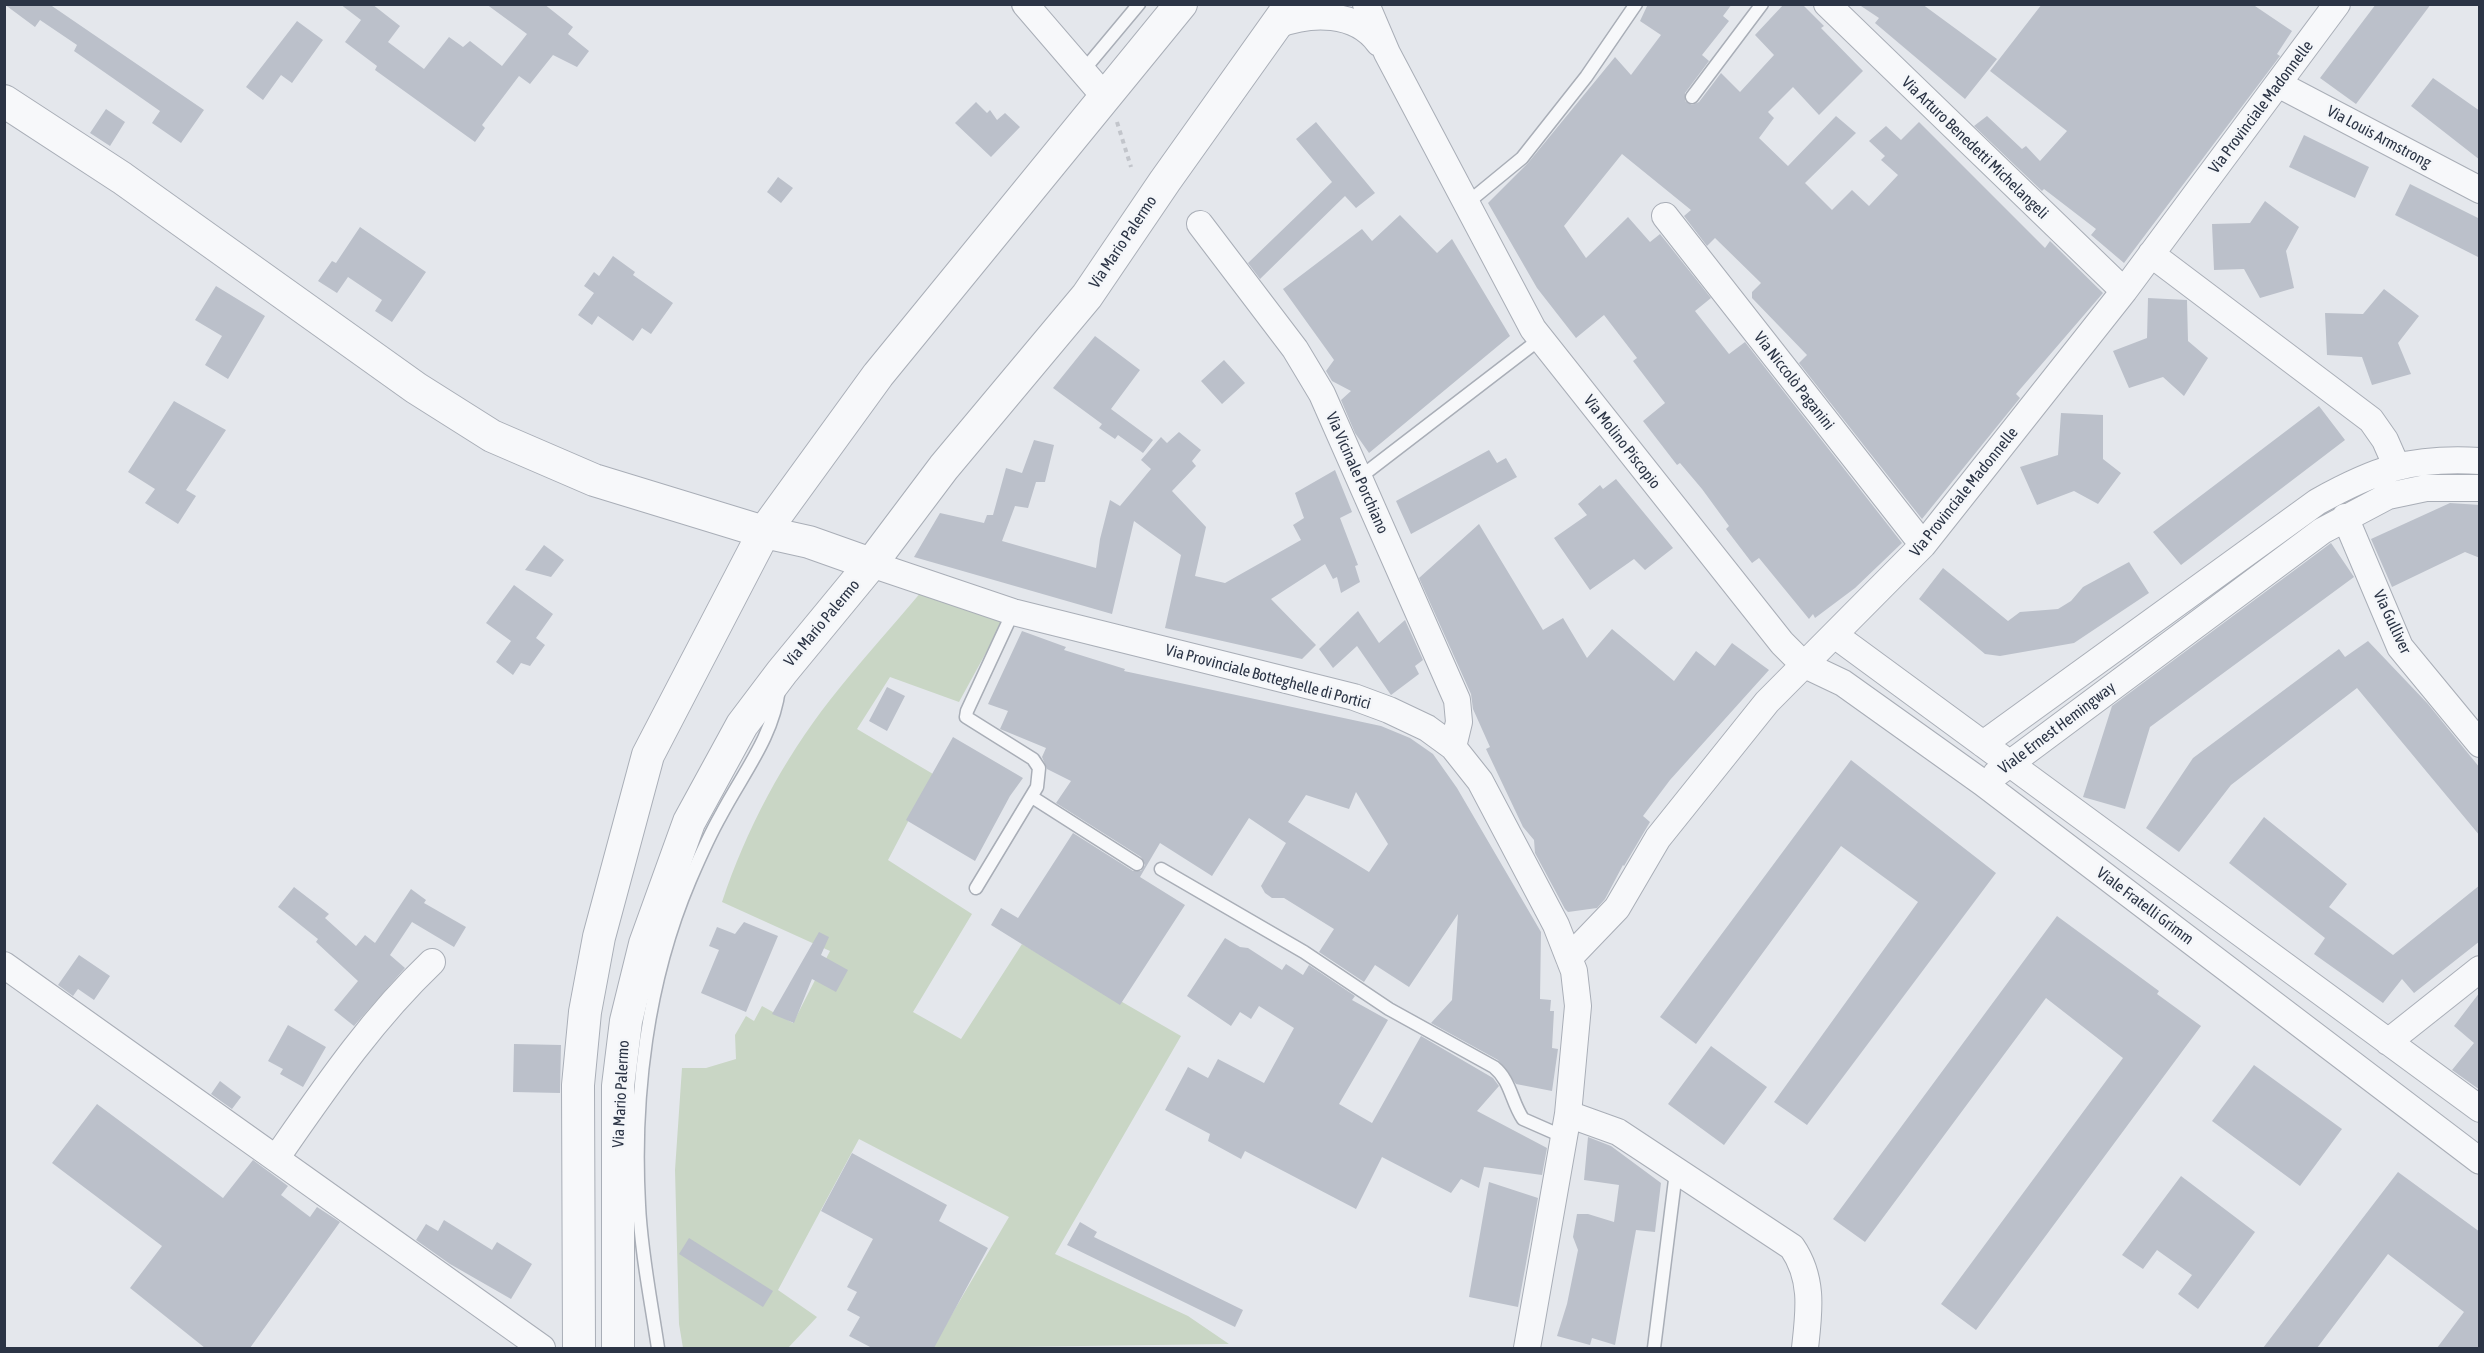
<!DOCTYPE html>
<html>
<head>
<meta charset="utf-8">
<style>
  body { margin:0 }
  #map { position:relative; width:2484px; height:1353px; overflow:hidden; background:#e4e7ec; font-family:"Asap Condensed",sans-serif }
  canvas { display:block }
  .frame { position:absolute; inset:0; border:6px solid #2b3445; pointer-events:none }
</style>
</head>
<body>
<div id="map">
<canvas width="2484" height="1353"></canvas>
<div class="frame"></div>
</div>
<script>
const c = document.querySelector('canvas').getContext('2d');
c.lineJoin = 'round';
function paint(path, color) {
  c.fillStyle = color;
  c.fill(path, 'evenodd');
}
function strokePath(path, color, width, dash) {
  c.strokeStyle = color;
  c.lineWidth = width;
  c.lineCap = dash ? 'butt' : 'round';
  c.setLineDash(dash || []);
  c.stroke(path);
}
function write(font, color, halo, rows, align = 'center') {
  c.font = font + ' "Asap Condensed",sans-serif';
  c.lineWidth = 5;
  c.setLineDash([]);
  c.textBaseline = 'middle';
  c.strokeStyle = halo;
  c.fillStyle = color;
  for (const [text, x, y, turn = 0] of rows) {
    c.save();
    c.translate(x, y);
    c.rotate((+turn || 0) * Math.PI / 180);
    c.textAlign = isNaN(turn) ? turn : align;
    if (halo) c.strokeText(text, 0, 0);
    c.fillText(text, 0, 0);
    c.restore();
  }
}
const green = new Path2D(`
  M922 591 1000 619V627L959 702 890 677 857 729 933 774 888 860 972 914 913 1012 961 1039 1022 944 1181 1036 1055 1254 1188 1316 1229 1344 932 1348 1009 1217 859 1139 778 1290 817 1317 788 1348H683L679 1324 675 1170 682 1068H706L736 1059 735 1035 746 1016 754 1021 762 1006 793 1023 830 951 722 902C746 830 783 760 830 700 859 663 891 628 922 591Z`);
const building = new Path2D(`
  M4 4H49L204 110 181 143 152 123 160 111 74 51 77 45 40 20 35 27Z
  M340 4H372L400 26 388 42 424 69 449 37 463 47 470 41 502 66 527 34 486 4H544L573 27 568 34 589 51 577 67 553 55 530 84 519 76 482 125 485 128 475 142 375 70 377 66 345 42 361 20Z
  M1648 4H1732L1723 16 1729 21 1702 55 1709 61 1685 93V101L1692 105 1699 102 1721 73 1740 92 1774 55 1755 35 1784 4H1802L1824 26 1821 28 1863 71 1819 115 1793 87 1768 112 1774 118 1759 138 1788 166 1836 116 1856 133 1805 183 1832 210 1852 190 1869 206 1898 175 1881 160 1885 156 1869 141 1886 126 1901 140 1919 122 2045 248 2050 241 2103 293 2016 394 2020 398 1922 519 1799 363 1807 355 1752 298V292L1761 283 1715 238 1707 246 1684 216 1691 210 1622 154 1564 226 1586 258 1628 217 1650 242 1660 234 1711 298 1695 311 1729 354 1745 342 1902 543 1855 588 1815 618 1813 614 1809 619 1759 558 1752 563 1726 529 1729 526 1702 489 1680 463 1677 465 1643 421 1665 403 1633 361 1637 358 1604 315 1576 338 1537 288 1488 203 1528 163 1615 57 1631 75 1661 35 1640 21Z
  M1858 4H1922L1997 59 1965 99 1875 23 1879 18Z
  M2042 4H2252L2292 31 2277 54 2280 56 2124 263 2091 235 2096 229 2044 189 2042 191 1974 126 1987 116 2022 149 2026 146 2040 161 2067 131 1990 71Z
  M2376 4H2431L2356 104 2320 78Z
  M297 21 323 40 292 83 281 75 263 100 246 87Z
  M2433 78 2480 111V160L2411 106Z
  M976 102 987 113 990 110 997 120 1005 113 1020 127 991 157 955 123Z
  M106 109 125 122 110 146 90 133Z
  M1316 122 1375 193 1356 208 1345 196 1260 279 1248 263 1332 182 1296 139Z
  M2304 135 2369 167 2355 198 2289 167Z
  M778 177 793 188 781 203 767 192Z
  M2410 184 2480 219V258L2395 215Z
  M2265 201 2299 227 2286 251 2294 288 2260 298 2244 269 2214 270 2212 224 2250 223Z
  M1400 215 1437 253 1452 239 1510 336 1369 453 1355 433 1341 400 1351 391 1332 381 1326 371 1334 360 1283 289 1362 229 1372 241Z
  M360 227 426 272 392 322 375 311 382 300 348 277 337 293 318 281 332 261 336 263Z
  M613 256 635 272 633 275 673 303 651 334 642 328 633 341 598 316 592 325 578 315 594 293 584 286 594 272 599 276Z
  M216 286 265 316 228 379 205 365 222 336 195 320Z
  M2384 289 2419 316 2398 343 2411 374 2372 385 2362 357 2327 355 2325 313 2363 314Z
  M2148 298 2187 300 2188 341 2208 358 2184 396 2163 377 2129 388 2113 351 2147 338Z
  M1095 336 1140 370 1111 409 1153 440 1143 453 1118 435 1115 439 1099 428 1102 424 1053 388Z
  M1224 360 1245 383 1222 404 1201 381Z
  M174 401 226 430 186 490 196 496 178 524 145 503 155 489 128 472Z
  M2319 406 2345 440 2181 565 2153 532Z
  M2061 413 2103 415V459L2121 473 2098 504 2074 491 2037 505 2020 467 2058 455Z
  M1179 432 1201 450 1192 461 1196 466 1172 491 1206 527 1195 576 1225 583 1301 540 1293 525 1304 518 1295 493 1335 470 1352 512 1340 518 1358 565 1355 566 1360 582 1341 593 1337 577 1333 579 1325 564 1271 599 1316 645 1302 659 1165 628 1181 555 1134 521 1112 614 914 557 940 513 984 523 987 515H993L1006 468 1022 473 1034 440 1054 445 1045 482H1036L1028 508 1015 506 1002 541 1096 568 1100 539 1110 500 1120 506 1151 469 1141 460 1161 437 1167 443Z
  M1489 450 1497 463 1506 458 1517 477 1411 534 1396 501Z
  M1616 479 1673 548 1645 570 1634 559 1590 590 1554 538 1587 515 1578 504 1600 485 1603 489Z
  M2450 503 2480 505V558L2465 552 2392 587 2371 539Z
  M1479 524 1543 630 1563 618 1587 658 1612 629 1674 681 1696 651 1715 666 1732 643 1769 670 1670 780 1643 816 1650 822 1624 866 1623 865 1605 899 1597 908 1568 912 1565 909 1535 853 1534 840 1523 827 1486 749 1490 747 1473 709 1471 694 1419 578Z
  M2331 543 2354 577 2150 727 2125 809 2083 797 2112 706Z
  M544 545 564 560 551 577 525 570Z
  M2129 562 2149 593 2074 643 2000 656 1985 654 1919 599 1943 568 2008 621 2020 612 2058 609 2071 601 2083 587Z
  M514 585 553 614 536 638 545 645 530 666 521 663 513 675 496 662 511 641 486 623Z
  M1358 611 1379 643 1405 620 1423 660 1415 666 1419 674 1391 695 1357 646 1333 668 1319 649Z
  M1022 631 1066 647 1064 650 1125 669 1124 671 1381 726 1410 738 1433 754 1457 788 1541 932 1540 999 1551 1000 1550 1011H1554L1552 1048 1558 1049 1552 1091 1516 1084 1498 1060 1431 1023 1452 1000 1458 914 1409 987 1375 965 1364 982 1319 952 1334 929 1284 898H1272L1265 893 1261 886 1286 843 1249 818 1212 876 1160 843 1140 877 1185 905 1120 1005 991 925 1001 908 1018 918 1073 833 1133 871H1141L1145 865 1141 857 1056 803 1071 781 1047 769 1042 757 1046 748 1000 729 1008 711 988 704ZM1356 792 1388 844 1369 872 1288 822 1306 795 1349 809Z
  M2368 641 2428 704 2480 768V836L2357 688 2231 785 2179 852 2146 828 2193 758 2339 649 2345 657Z
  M887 687 905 696 887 731 869 721Z
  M953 737 1023 778 1010 796 975 861 906 820Z
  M1851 760 1996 873 1807 1125 1774 1102 1918 902 1841 846 1696 1044 1660 1017Z
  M2264 817 2347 884 2329 907 2393 955 2480 885V941L2414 993 2402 979 2383 1003 2314 954 2325 938 2229 863Z
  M294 887 329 914 325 918 356 946 365 935 375 943 411 889 426 900 424 903 466 927 454 947 412 922 390 955 405 968 354 1026 334 1010 358 981 316 942 318 939 278 907Z
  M2057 916 2159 991 2157 994 2201 1026 1976 1330 1941 1304 2123 1058 2046 998 1865 1242 1833 1219Z
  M744 922 778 936 746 1012 701 993 719 950 709 946 717 927 735 934Z
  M819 932 829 937 821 955 848 970 836 992 812 979 794 1023 772 1014Z
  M1225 938 1240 947 1248 948 1282 970 1286 964 1303 975 1309 965 1355 996 1352 1000 1388 1020 1339 1104 1372 1123 1421 1036 1493 1078 1499 1086 1477 1111 1547 1148 1542 1175 1484 1167 1479 1188 1461 1179 1451 1193 1382 1157 1356 1209 1245 1151 1241 1159 1208 1141 1210 1134 1165 1110 1188 1067 1208 1078 1218 1059 1264 1083 1294 1028 1259 1006 1251 1019 1240 1012 1231 1026 1187 996Z
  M79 955 110 976 94 1000 78 989 73 996 58 985Z
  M2480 992V1090L2452 1070 2474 1043 2454 1026Z
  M288 1025 326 1047 303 1087 280 1074 283 1069 268 1061Z
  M514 1044 561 1045 560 1093 513 1092Z
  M1711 1046 1767 1087 1724 1145 1668 1104Z
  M2254 1065 2342 1129 2300 1186 2212 1121Z
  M220 1081 241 1097 232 1109 211 1094Z
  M97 1104 223 1198 253 1160 288 1186 281 1195 310 1217 317 1207 340 1222 250 1348H205L130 1288 162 1246 52 1163Z
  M1588 1137 1611 1146 1661 1183 1655 1232 1636 1230 1615 1345 1592 1338 1590 1345 1557 1336 1567 1304 1578 1250 1573 1237 1577 1214H1588L1614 1222 1619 1185 1584 1180Z
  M852 1153 947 1205 939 1221 988 1248 934 1348H872L849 1336 860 1317 847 1310 857 1292 847 1287 873 1239 821 1211Z
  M2398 1172 2480 1232V1348H2437L2464 1312 2388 1254 2317 1348H2263Z
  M2181 1176 2255 1232 2198 1309 2178 1294 2192 1275 2157 1250 2143 1269 2122 1255Z
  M1489 1182 1538 1198 1518 1307 1469 1297Z
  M444 1220 492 1250 497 1242 532 1264 511 1299 450 1264 416 1240 426 1224 438 1231Z
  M1080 1222 1097 1232 1094 1237 1243 1310 1235 1327 1067 1245Z
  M689 1238 773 1291 763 1307 679 1254Z`);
const path = new Path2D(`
  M1117 122 1131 167`);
const service = new Path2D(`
  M1083 71 1139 4
  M1692 97 1762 4
  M1466 204 1522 158 1586 77 1636 4
  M1359 478 1540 339
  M1032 797 1137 864
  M1161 869 1304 952 1389 1009 1494 1067C1511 1081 1511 1101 1523 1119L1564 1137
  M976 888 1037 787 1039 768 1033 759 966 717 967 711 1013 612
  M658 1348C651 1301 641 1252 639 1205 633 1097 647 981 690 880 699 859 709 836 721 815 743 773 773 737 779 689
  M1654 1348 1676 1172`);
const minor = new Path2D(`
  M1025 4 1105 97
  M1366 4 1387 53 1533 329 1782 643 1803 664 1843 683 1983 783 2480 1161
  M1827 4 2124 291
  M1277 25C1311 12 1356 11 1379 43
  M2278 84 2480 190
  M1665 216 1923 545
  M1200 224 1295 349 1322 394 1457 700 1459 722 1453 747
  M2151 254 2371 420 2385 440 2396 465
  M2345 517 2400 647 2480 744
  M871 564 1013 612 1354 697 1389 710 1427 728 1453 747 1480 781 1556 925 1574 971 1578 1006 1568 1114 1527 1348
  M1836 636 2480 1109
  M1983 744 2317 502C2376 469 2411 457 2480 461
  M1996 774 2322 531 2388 496 2426 488H2480
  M1569 958 1617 908 1658 838 1767 702 1923 545 2124 291 2337 4
  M4 965 542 1348
  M2388 1042 2480 969
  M1568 1114 1618 1132 1792 1247C1814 1279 1809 1312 1805 1348
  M277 1157C325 1088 371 1020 432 962`);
const tertiary = new Path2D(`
  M4 101 122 178 416 388 492 436 594 480 764 532 809 542 871 564
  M579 1348 578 1085 585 1012 599 937 648 755 764 532 878 375 1181 4
  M618 1348V1086L626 1021 645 944 689 822 742 725 782 672 871 564 944 467 1087 296 1165 181 1291 4`);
const streetNames = [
  ["Via Provinciale Madonnelle",2261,107,-53],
  ["Via Louis Armstrong",2379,137,28],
  ["Via Arturo Benedetti Michelangeli",1975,148,44],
  ["Via Mario Palermo",1123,242,-56],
  ["Via Niccolò Paganini",1794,381,52],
  ["Via Molino Piscopio",1622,442,52],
  ["Via Vicinale Porchiano",1357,473,66],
  ["Via Provinciale Madonnelle",1964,492,-51],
  ["Via Gulliver",2392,622,65],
  ["Via Mario Palermo",822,623,-50],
  ["Via Provinciale Botteghelle di Portici",1268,677,15],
  ["Viale Ernest Hemingway",2057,728,-37],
  ["Viale Fratelli Grimm",2145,906,37],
  ["Via Mario Palermo",621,1094,-87]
];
paint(green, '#c9d6c5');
paint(building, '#bbc0ca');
strokePath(service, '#a9aeb7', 15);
strokePath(minor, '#a9aeb7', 28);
strokePath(tertiary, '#a9aeb7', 34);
strokePath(path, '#c2c5cb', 4, [4.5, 4.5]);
strokePath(service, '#f7f8fa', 12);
strokePath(minor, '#f7f8fa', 26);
strokePath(tertiary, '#f7f8fa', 32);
write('16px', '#2b3445', '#f4f6f9', streetNames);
</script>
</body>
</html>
